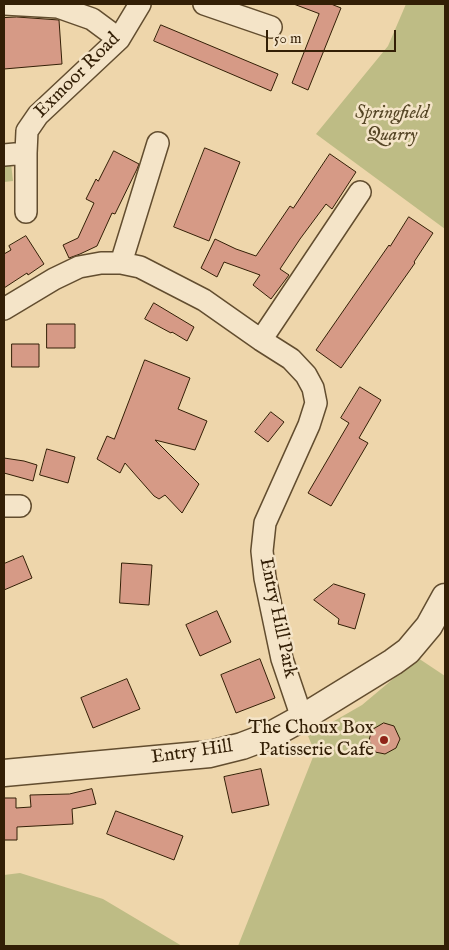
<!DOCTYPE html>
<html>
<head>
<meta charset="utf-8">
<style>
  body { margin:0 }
  #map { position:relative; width:449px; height:950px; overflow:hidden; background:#eed6ab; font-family:"IM FELL English",serif }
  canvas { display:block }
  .frame { position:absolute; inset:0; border:5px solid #331f06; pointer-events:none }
  .scale { position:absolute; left:266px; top:30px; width:130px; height:22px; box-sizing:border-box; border:2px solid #331f06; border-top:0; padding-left:6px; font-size:15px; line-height:18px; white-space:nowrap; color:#331f06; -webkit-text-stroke:4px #f4e4c8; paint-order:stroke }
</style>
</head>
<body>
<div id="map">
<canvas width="449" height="950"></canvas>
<div class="frame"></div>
<div class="scale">50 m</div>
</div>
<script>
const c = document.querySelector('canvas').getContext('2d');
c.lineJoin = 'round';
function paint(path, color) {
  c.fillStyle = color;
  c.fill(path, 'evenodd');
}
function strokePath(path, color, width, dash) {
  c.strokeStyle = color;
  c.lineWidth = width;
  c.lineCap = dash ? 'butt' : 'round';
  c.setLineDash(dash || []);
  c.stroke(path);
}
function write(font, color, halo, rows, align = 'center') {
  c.font = font + ' "IM FELL English",serif';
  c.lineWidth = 5;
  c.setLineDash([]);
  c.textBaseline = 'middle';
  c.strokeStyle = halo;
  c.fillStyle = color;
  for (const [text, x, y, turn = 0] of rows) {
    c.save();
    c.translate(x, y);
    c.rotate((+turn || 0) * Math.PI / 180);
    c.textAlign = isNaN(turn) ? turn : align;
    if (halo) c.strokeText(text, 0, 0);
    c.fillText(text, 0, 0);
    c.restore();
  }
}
const green = new Path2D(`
  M406 4H445V229L316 134 388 46Z
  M11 163 13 181 4 182V164Z
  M418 658 445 676V946H238L315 752 308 736 362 705Z
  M20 873 103 899 182 946H4V875Z`);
const building = new Path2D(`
  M294 4H331L341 8 308 90 292 83 319 14Z
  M17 17 59 20 62 64 4 69V18Z
  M161 25 278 74 271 91 154 41Z
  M205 148 240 162 209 241 174 227Z
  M114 151 139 164 137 169 115 214 112 213 97 246 80 254 69 258 63 245 78 238 94 203 86 199 96 179 98 181Z
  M330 154 356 172 332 209 326 204 300 239 280 269 289 275 271 299 253 285 260 275 224 262 217 277 201 268 215 239 236 249 256 256 290 206 293 208Z
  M409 217 433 233 414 262 415 263 341 368 316 350 389 245 390 246Z
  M26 236 44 264 28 275 27 273 4 288V254L11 250 9 246Z
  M154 303 194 327 187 341 172 332 171 333 145 319Z
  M47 324H75V348H47Z
  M12 344H39V367H12Z
  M145 360 190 378 178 409 207 421 195 450 155 440 199 484 182 513 165 495 159 499 154 496 125 463 120 473 97 459 107 436 114 439Z
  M360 387 381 400 359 438 368 443 331 506 308 493 349 423 341 418Z
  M271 412 284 422 268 442 255 432Z
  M47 449 75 457 68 483 40 475Z
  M4 458 24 461 37 465 33 481 4 473Z
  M23 556 32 578 4 590V564Z
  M122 563 152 565 149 605 120 603Z
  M334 584 365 594 355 629 338 624 339 619 314 600Z
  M217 611 231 642 200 656 186 625Z
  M260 659 275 698 236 713 221 675Z
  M127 679 140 709 93 728 81 698Z
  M384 723 394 726 400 739 396 748 385 754 375 752 369 740 372 730Z
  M261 769 269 805 232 813 224 777Z
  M92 789 96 804 72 809 73 824 17 827V840H4V798H16V808L31 807 30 795 69 794Z
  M116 811 183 836 174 860 107 834Z`);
const minor = new Path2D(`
  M4 4 58 7 92 19 119 39
  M204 4 271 27
  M4 155 26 153
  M26 212V153L27 131 38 115 119 39 140 4
  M121 263 158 143
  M4 309 54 279 79 267 101 263H121L140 267 204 300 261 340 291 359 306 375 313 388 316 403 309 425 265 523 262 551 265 578 282 659 302 718
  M261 340 360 192
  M4 506H20`);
const tertiary = new Path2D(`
  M4 773 210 754 242 746 271 735 302 718 393 662 408 651 429 626 445 597`);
const markers = [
  [384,740,5,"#8f2418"]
];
const streetNames = [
  ["Exmoor Road",78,76,-45],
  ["Entry Hill Park",277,618,78],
  ["Entry Hill",192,753,-8]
];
const parkNames = [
  ["Springfield",392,114],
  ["Quarry",392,136]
];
const poiNames = [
  ["The Choux Box",374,729],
  ["Patisserie Cafe",374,751]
];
paint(green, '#bebc85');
paint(building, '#d69a86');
strokePath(building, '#331f06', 1);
strokePath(minor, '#624d2f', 24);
strokePath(tertiary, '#624d2f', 29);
strokePath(minor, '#f4e4c8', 21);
strokePath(tertiary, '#f4e4c8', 26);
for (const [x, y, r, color] of markers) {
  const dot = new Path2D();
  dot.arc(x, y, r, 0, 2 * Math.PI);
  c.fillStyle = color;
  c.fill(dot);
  strokePath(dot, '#f4e4c8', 2);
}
write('19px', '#331f06', '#f4e4c8', streetNames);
write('italic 19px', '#564626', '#f4e4c8', parkNames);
write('19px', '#331f06', '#f4e4c8', poiNames, 'right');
</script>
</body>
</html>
